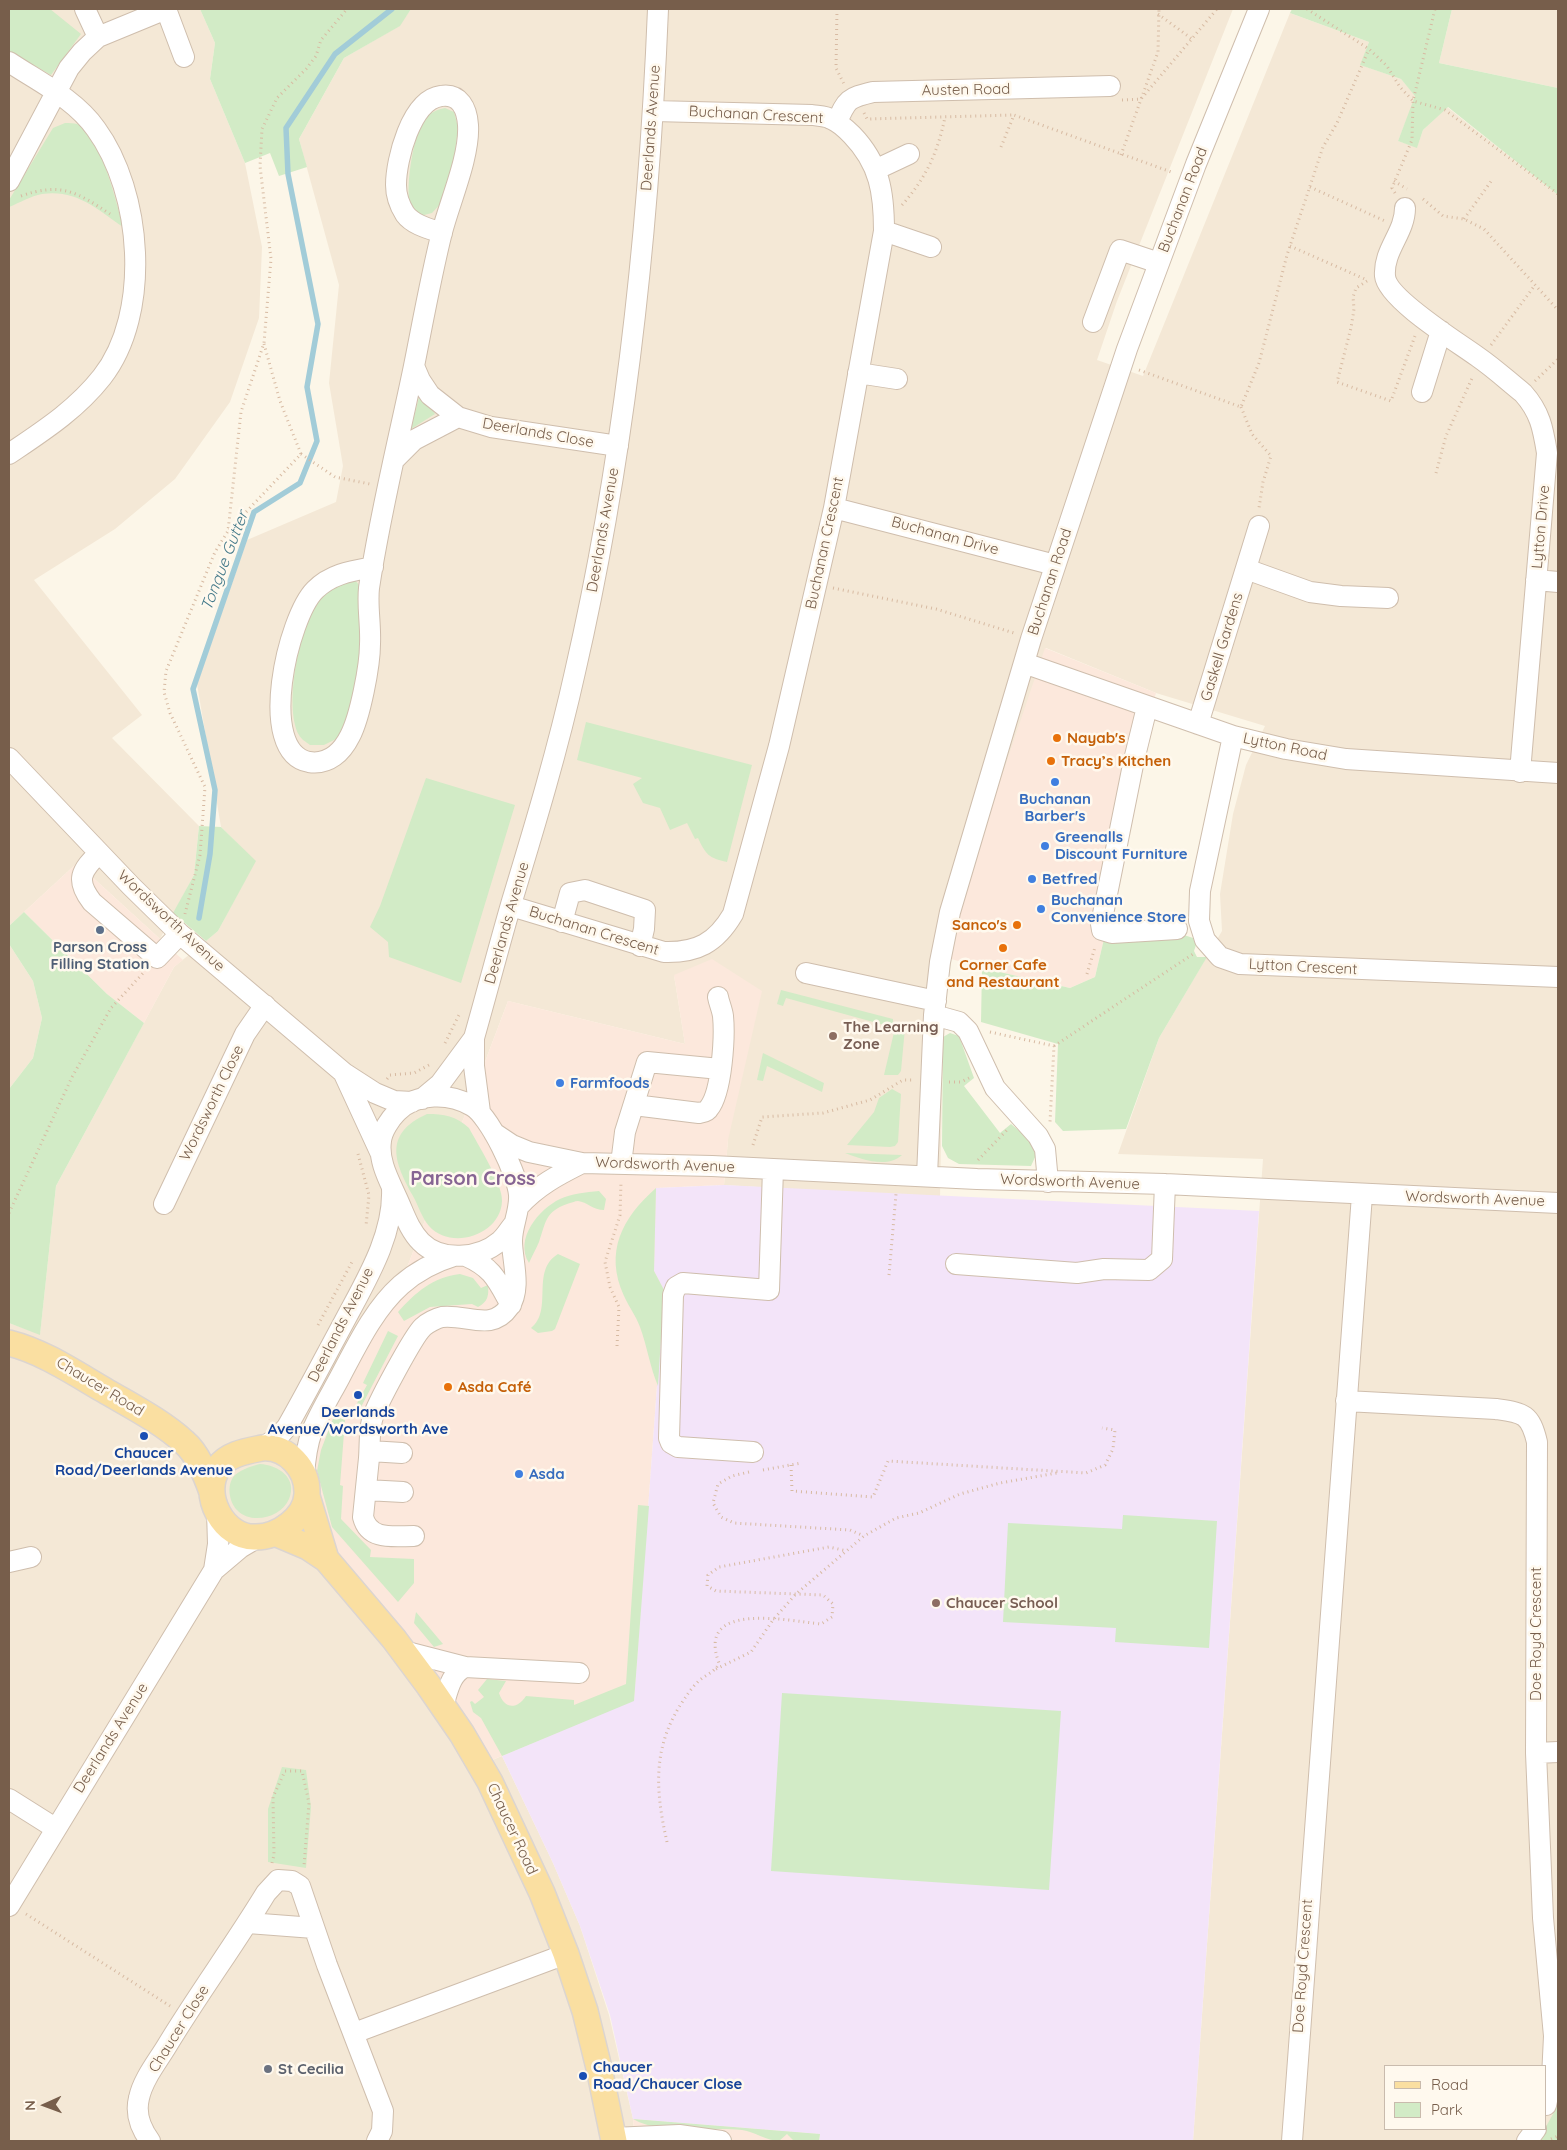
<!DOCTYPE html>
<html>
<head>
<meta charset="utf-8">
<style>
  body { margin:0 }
  #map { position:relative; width:1567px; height:2150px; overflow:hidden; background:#fcf6e8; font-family:Quicksand,sans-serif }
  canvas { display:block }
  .frame { position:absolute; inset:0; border:10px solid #775e4b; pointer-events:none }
  .legend { position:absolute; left:1384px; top:2065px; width:162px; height:65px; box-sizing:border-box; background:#fff9ee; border:1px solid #c9bbad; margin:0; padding:6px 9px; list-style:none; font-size:15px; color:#775e4b }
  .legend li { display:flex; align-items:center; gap:10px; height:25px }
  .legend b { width:25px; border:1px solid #c9bbad }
  .north { position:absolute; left:20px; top:2080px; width:50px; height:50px; -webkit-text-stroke:4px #fff9ee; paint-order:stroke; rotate:268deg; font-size:14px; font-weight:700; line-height:20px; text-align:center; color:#775e4b }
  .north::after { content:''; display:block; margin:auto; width:18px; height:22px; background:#775e4b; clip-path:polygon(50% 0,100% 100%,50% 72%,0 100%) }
</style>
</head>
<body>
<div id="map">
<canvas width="1567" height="2150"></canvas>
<div class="frame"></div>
<ul class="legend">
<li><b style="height:6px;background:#fadfa1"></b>Road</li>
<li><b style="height:14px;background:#d2ebc6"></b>Park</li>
</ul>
<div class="north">N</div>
</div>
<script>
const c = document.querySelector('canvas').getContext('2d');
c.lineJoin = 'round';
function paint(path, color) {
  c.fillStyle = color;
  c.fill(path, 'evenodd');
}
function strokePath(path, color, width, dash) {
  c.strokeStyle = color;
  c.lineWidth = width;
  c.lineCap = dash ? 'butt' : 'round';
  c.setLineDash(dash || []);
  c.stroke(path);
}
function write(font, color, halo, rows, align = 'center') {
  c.font = font + ' Quicksand,sans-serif';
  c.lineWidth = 5;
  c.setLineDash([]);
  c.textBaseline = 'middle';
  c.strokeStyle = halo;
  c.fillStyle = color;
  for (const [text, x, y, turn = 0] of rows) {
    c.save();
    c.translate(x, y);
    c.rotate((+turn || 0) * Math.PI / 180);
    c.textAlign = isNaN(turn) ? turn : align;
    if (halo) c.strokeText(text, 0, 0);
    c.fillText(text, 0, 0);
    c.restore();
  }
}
const residential = new Path2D(`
  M9 9H200L215 43 210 79 245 163 262 247 259 318 230 402 175 479 115 529 34 580 142 715 112 738 199 826 194 875 160 939 77 863 9 926Z
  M411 9H1233L1117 301 1097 360 1143 376 1290 13 1369 42 1361 65 1401 79 1416 96 1398 141 1417 147 1423 130 1447 107 1558 195V2141H1193L1263 1159 1118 1154 1159 1038 1222 931 1220 894 1233 814 1246 765 1265 726 1156 693 1046 648 941 956 943 1037 940 1198 724 1185 728 1140 674 975 685 1044 508 1001 408 1265 383 1306 480 1765 502 1756 553 1863 580 1926 609 2015 633 2119 635 2141H9V1323L40 1334 56 1186 174 967 218 931 255 861 221 827 197 684 247 540 336 502 343 466 329 383 339 285 299 139 344 58 399 26ZM1386 2066H1546V2129H1386Z
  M1452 9H1558V88L1439 63Z
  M9 944 33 981 42 1018 33 1058 9 1089Z`);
const commercial = new Path2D(`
  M1045 648 1156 693 1145 731 1109 917 1095 977 1070 988 982 968 941 956Z
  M77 863 183 960 174 967 144 1023 107 994 24 912Z
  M712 959 762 991 728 1140 724 1185 656 1188 664 1290 634 1701 480 1765 326 1559 305 1459 383 1306 408 1265 508 1001 685 1044 674 975Z
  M633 2119 820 2134 819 2141H635Z`);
const education = new Path2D(`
  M724 1185 1259 1211 1193 2141H819L820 2134 633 2119 610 2015 580 1926 553 1863 502 1756 634 1700 664 1290 654 1271 656 1188Z`);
const green = new Path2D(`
  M9 9H50L81 34 51 75 9 51Z
  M200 9H411L400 26 344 58 299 139 307 167 279 176 270 153 245 163 210 79 215 43Z
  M1292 9H1452L1439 63 1558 88V195L1448 107 1423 130 1417 148 1398 141 1415 96 1401 79 1360 65 1369 42 1290 13Z
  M445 108 454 112 458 127 454 160 443 201 432 213 420 216C416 212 411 208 410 203 405 188 414 130 425 119 431 112 436 110 445 108Z
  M65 123C69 123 74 123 77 124 100 132 117 204 123 227 97 209 76 189 42 194 31 196 19 203 9 207V200L53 128Z
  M420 393 435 414 411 429Z
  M355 580 359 585 362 665 349 712 338 738 324 745H310C306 742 301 739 299 735 283 706 300 624 319 599 329 586 341 583 355 580Z
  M586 722 752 765 727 862C709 858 706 855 698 838L695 839 687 823 670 830 660 808 643 803 633 784 642 778 577 760Z
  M426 778 515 805 461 983 389 957 388 942 370 927 380 906Z
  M199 826 221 827 256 861 218 931 206 941 173 913 194 875Z
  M24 912 107 994 144 1023 56 1186 40 1335 9 1323V1089L33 1058 42 1018 33 981 9 944V926Z
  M1178 933 1193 938 1196 945 1194 951 1197 957H1207L1159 1038 1126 1129 1063 1131 1055 1122 1058 1044 981 1022 982 968 1070 988 1095 977 1104 939Z
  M781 990 893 1019V1022L905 1028 901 1071 898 1075H884L895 1028 786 998 783 1006 777 1004Z
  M950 1033 959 1036 974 1078 964 1086 1000 1133 1011 1124 1029 1139 1036 1155 1031 1166 959 1164 948 1158 942 1146 943 1037Z
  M763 1053 824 1083 822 1092 767 1066 763 1081 757 1080Z
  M892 1089 901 1094 898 1142 895 1146 890 1147 847 1145 874 1112 879 1098Z
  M427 1114C444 1114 456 1116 469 1128 478 1145 503 1184 502 1201 501 1235 451 1251 429 1226 422 1218 418 1205 413 1196 394 1162 383 1134 427 1114Z
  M845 1153 902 1155C887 1169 861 1159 845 1153Z
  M656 1188 654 1271 664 1290 658 1386C650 1367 647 1346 640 1327 636 1316 629 1307 624 1296 604 1252 622 1218 656 1188Z
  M599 1191 606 1199 604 1210C593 1210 587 1202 578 1201 575 1201 571 1203 567 1204 545 1212 546 1222 539 1242 536 1249 532 1256 529 1263 514 1239 539 1209 560 1199 571 1194 586 1192 599 1191Z
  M558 1254 580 1264 555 1329 552 1331 538 1333 531 1328C554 1310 530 1271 558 1254Z
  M460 1274 473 1278 481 1288 488 1285C489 1295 488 1302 478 1307L472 1304 430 1307 404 1321 398 1312C415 1293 433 1277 460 1274Z
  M388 1331 398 1336 360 1409 355 1407 367 1385 363 1383Z
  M334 1416 345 1420 340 1485 343 1486 341 1519 371 1550 370 1557 414 1559V1583L398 1602 332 1527 317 1471 321 1450Z
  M260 1464C278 1465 298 1478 289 1499 281 1518 251 1525 237 1510 229 1502 226 1484 235 1475 242 1469 252 1466 260 1464Z
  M638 1505 649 1506 634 1701 502 1756 481 1718 473 1712 470 1702 472 1701 475 1704 484 1697 478 1690 487 1679 506 1681 499 1693C504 1709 517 1710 526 1696L574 1700V1705L626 1684Z
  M1123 1515 1217 1521 1209 1648 1115 1642 1116 1628 1003 1622 1008 1523 1122 1529Z
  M416 1612 443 1644 434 1647 414 1623Z
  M782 1693 1061 1711 1049 1890 771 1871Z
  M282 1767 306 1770 311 1807 306 1868 268 1862V1809Z
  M1558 2097V2141H1538L1553 2114Z
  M633 2119 820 2134 819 2141H794L787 2134 779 2141C767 2141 755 2132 742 2130 709 2126 662 2136 633 2119Z`);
const stream = new Path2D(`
  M199 918 210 854 215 790 193 689 254 512 300 483 317 441 307 387 318 324 288 174 286 128 335 54 392 9`);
const path = new Path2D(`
  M837 9 836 68 844 84
  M1307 9 1369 49 1387 66 1400 87 1413 101 1445 110 1558 194
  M1158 14 1192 39
  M1122 100 1141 99 1217 9
  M864 113 867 119 1014 115
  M1001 147 1014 115 1174 173
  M1121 155 1158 52 1159 9
  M1394 181 1407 189
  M1310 187 1385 221
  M1395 193 1392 188 1412 140 1413 101 1435 9
  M21 196C61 182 77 192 110 214
  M1423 199 1443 216 1464 219 1484 229 1558 310
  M902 205C926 178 938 152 945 117
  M1464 219 1492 180
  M1290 246 1367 280
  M1367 281 1356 288 1353 297 1354 309 1351 328 1337 382 1391 401 1415 336
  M1491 345 1535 285
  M1139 370 1241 407 1259 363 1287 255 1323 147 1337 123 1369 49
  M1535 381 1558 359
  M1241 407 1252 434 1271 456 1263 482 1259 508
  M301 454 335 477 370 484
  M1436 473 1446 436 1473 376
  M229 530 301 454 280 401 264 344
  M833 588 936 609 1014 633
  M185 914 200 855 205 787 170 713 164 692 166 671 215 552 228 531 241 412 264 343 271 259 260 166 262 129 277 98 306 69 316 56 321 40 347 9
  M1087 974 1095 947
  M990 1032 1054 1046 1050 1122
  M445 1043 459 1015
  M1054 1046 1193 954
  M387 1079 390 1075 414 1073 429 1065
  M949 1082H961L971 1077
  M753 1145 762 1117 823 1113 870 1100 903 1080H912
  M358 1154 369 1195 366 1226
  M978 1160 1007 1130
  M9 1213 72 1077 111 1008 145 971
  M889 1275 896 1194
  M318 1325 352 1262
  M617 1346 619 1307 610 1287 605 1262 620 1215 621 1182
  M791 1465 792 1491 873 1497 888 1461 1086 1473 1105 1465 1113 1449 1115 1430 1102 1428
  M763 1470 801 1463
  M749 1472 732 1476 718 1484 713 1503 721 1517 734 1523 850 1530 864 1536
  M716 1669 751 1652 773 1620 796 1594 864 1536 896 1518 919 1513 960 1494 1000 1483 1057 1473
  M667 1842C655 1789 652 1745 685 1698 689 1692 694 1685 700 1680 707 1674 715 1672 719 1663 695 1600 789 1621 821 1624L832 1617 833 1604 823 1595 716 1591 707 1586 708 1575 719 1567 829 1547 847 1551
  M272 1863 274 1855 273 1797 285 1771H302L309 1803 304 1866
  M26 1914 170 2006
  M1551 2139 1558 2136`);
const minor = new Path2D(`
  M85 9 98 37
  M166 9 184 57
  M9 62C39 82 75 99 96 129 142 192 152 313 102 377 76 410 43 431 9 454
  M837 122C847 99 848 98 873 92L1110 86
  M875 170 909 154
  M9 181 69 68 82 52 98 37 166 9
  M1405 208C1405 233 1383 250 1385 276 1387 299 1459 343 1478 357 1494 368 1508 381 1523 393 1540 412 1543 428 1547 453L1520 772
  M884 231 931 247
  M442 233C430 229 413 225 405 214 400 206 396 195 396 185 396 160 411 100 441 96 460 93 467 109 468 125 470 156 450 201 442 232 431 276 423 321 414 366L420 380 430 395 458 417 491 427 618 446
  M1093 322 1120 250 1159 263
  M858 373 897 379
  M1422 392 1441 331
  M395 459 414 440 458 417
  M834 508 1055 565
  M373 567C351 571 331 574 315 590 288 617 256 752 309 762 329 765 342 752 350 736 360 717 370 666 370 644 371 625 367 606 369 588 380 513 399 439 414 366
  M1246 569 1310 592 1341 596 1388 598
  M1536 580 1558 582
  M1024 663 1233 736 1286 749 1346 759 1558 773
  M1147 707 1134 760 1101 924 1102 930 1112 933 1177 929
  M1198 724 1259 526
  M1233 736 1200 891 1199 921 1205 940 1220 957 1240 964 1558 977
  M9 758 131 886 180 934 344 1073 375 1093 394 1101 412 1102
  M99 853C81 871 75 880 92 902L157 958 180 934
  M511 906 664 952C697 953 716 943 733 914L779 746 834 508 884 231C884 193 880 164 852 135 847 130 839 122 831 119 826 116 818 116 812 115L654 111
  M562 922 570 893 585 890 645 910 644 929 640 946
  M806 973 936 1001
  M934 1015 959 1022 968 1031 995 1088 1038 1136 1045 1149 1048 1182
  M344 1074 380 1152
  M422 1099 440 1084 474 1038
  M634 1105 699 1113C703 1112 707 1112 709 1108 722 1092 725 1036 723 1016 722 1009 719 1003 718 997
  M480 1112 474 1066V1038C487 992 499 946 512 901 535 825 558 749 575 672 625 455 649 231 658 9
  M494 1133 512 1145 529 1152 582 1163 712 1166 977 1179 1165 1184 1558 1203
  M621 1164 625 1132 647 1062 720 1069
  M927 1176 934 1015 940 962 950 912 1031 639 1127 349 1196 164 1259 9
  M164 1204 245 1034 265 1005
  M519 1206C537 1186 558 1175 582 1163
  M466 1256C493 1268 497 1280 511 1305
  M956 1264 1077 1273 1104 1269 1149 1270 1162 1259 1165 1184
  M1346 1401 1496 1409C1523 1413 1530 1413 1537 1442L1536 1753 1543 1918 1554 2036 1552 2078 1546 2105
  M262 1448 278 1437 287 1427C307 1392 325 1357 344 1322 365 1282 394 1236 392 1189
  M370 1451 402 1453
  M753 1452 678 1447 671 1443 669 1438 673 1295 676 1287 683 1283 769 1290 773 1169
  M304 1476C305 1460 307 1445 312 1431 320 1412 331 1394 340 1377 357 1345 374 1309 401 1285 417 1271 434 1262 454 1256
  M366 1490 403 1492
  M414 1536C394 1536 369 1541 363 1517 365 1497 367 1478 369 1458 370 1445 369 1432 372 1420 375 1407 414 1335 423 1327 427 1323 437 1318 442 1317 467 1314 492 1332 509 1307 522 1289 512 1260 512 1241 512 1225 520 1211 519 1195 518 1176 489 1115 472 1106 450 1093 417 1092 397 1112 390 1119 382 1131 381 1141 378 1161 389 1180 397 1198 404 1213 409 1230 421 1242 441 1262 479 1259 500 1241 505 1237 509 1230 513 1225
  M9 1562 31 1557
  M214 1570 218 1544 217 1511
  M403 1651 465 1667
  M443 1706C448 1691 450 1674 465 1667L579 1673
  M1536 1753 1558 1752
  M9 1799 55 1828
  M9 1906 214 1570 240 1548 257 1538
  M248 1923 314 1928
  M354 2033 566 1954
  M613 2138 679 2135 721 2141
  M150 2141C141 2129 135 2114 139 2098 143 2079 158 2061 168 2044 199 1993 235 1944 266 1893L278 1880 292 1881 300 1886 327 1965 383 2111 382 2131 377 2141
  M1292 2141 1362 1195
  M1527 2141 1536 2129`);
const major = new Path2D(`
  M9 1343C44 1352 73 1372 104 1390 131 1406 161 1421 184 1442 198 1454 206 1475 212 1492
  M262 1448C287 1446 308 1469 307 1494 306 1518 278 1537 256 1537 224 1539 200 1495 218 1468 227 1454 247 1451 262 1448Z
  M307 1496 326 1559
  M275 1533 308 1547 326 1559 394 1639 429 1686 462 1734 490 1782 542 1893 566 1954 585 2011 599 2068 614 2141`);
const markers = [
  [1057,738,5,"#e8710a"],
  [1051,761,5,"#e8710a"],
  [1055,782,5,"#3f7fe0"],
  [1045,846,5,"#3f7fe0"],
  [1032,879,5,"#3f7fe0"],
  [1041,909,5,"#3f7fe0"],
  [1017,925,5,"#e8710a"],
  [100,930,5,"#5c6f8a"],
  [1003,948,5,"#e8710a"],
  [833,1036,5,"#8d6e63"],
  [560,1083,5,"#3f7fe0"],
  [448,1387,5,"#e8710a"],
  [358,1395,5,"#1a4fb4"],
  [144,1436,5,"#1a4fb4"],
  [519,1474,5,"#3f7fe0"],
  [936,1603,5,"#8d6e63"],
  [268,2069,5,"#6b7280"],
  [583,2076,5,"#1a4fb4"]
];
const streetNames = [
  ["Austen Road",966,90,-1],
  ["Buchanan Crescent",756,115,3],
  ["Deerlands Avenue",651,128,-86],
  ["Buchanan Road",1183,200,-69],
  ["Deerlands Close",538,433,10],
  ["Lytton Drive",1541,527,-85],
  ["Deerlands Avenue",603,530,-80],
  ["Buchanan Drive",945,536,15],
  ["Buchanan Crescent",825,543,-78],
  ["Buchanan Road",1050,582,-72],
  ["Gaskell Gardens",1222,647,-73],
  ["Lytton Road",1285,747,12],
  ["Wordsworth Avenue",171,921,43],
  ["Deerlands Avenue",507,923,-74],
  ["Buchanan Crescent",594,931,17],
  ["Lytton Crescent",1303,967,3],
  ["Wordsworth Close",212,1103,-64],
  ["Wordsworth Avenue",665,1165,2],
  ["Wordsworth Avenue",1070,1182,2],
  ["Wordsworth Avenue",1475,1199,2],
  ["Deerlands Avenue",341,1325,-63],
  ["Chaucer Road",100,1387,31],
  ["Doe Royd Crescent",1536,1634,-90],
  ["Deerlands Avenue",111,1738,-58],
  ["Chaucer Road",512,1829,65],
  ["Doe Royd Crescent",1303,1966,-86],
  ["Chaucer Close",179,2029,-58]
];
const foodNames = [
  ["Nayab's",1067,738],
  ["Tracy’s Kitchen",1061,761],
  ["Sanco's",1007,925,"right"],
  ["Corner Cafe",1003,965,"center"],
  ["and Restaurant",1003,982,"center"],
  ["Asda Café",458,1387]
];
const shopNames = [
  ["Buchanan",1055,799,"center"],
  ["Barber's",1055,816,"center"],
  ["Greenalls",1055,837],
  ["Discount Furniture",1055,854],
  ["Betfred",1042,879],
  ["Buchanan",1051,900],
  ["Convenience Store",1051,917],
  ["Farmfoods",570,1083],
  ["Asda",529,1474]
];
const serviceNames = [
  ["Parson Cross",100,947],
  ["Filling Station",100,964]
];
const educationNames = [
  ["The Learning",843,1027],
  ["Zone",843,1044],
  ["Chaucer School",946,1603]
];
const transitNames = [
  ["Deerlands",358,1412],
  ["Avenue/Wordsworth Ave",358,1429],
  ["Chaucer",144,1453],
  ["Road/Deerlands Avenue",144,1470],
  ["Chaucer",593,2067,"left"],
  ["Road/Chaucer Close",593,2084,"left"]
];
const worshipNames = [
  ["St Cecilia",278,2069]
];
const waterNames = [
  ["Tongue Gutter",225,561,-69]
];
const districtNames = [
  ["Parson Cross",473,1179]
];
paint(residential, '#f4e8d6');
paint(commercial, '#fce8dc');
paint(education, '#f3e4f9');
paint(green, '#d2ebc6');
strokePath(stream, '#a2ccd8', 5.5);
strokePath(minor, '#cfbead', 22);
strokePath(major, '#dcd5d0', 28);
strokePath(path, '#d7baa2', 3, [1, 4]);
strokePath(minor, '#fff', 20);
strokePath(major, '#fadfa1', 25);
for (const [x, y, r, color] of markers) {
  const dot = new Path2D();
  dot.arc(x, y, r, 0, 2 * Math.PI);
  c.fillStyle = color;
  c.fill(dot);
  strokePath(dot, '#fff9ee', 2);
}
write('15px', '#775e4b', '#fff9ee', streetNames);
write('bold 15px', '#c56008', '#fff9ee', foodNames, 'left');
write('bold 15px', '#366cbe', '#fff9ee', shopNames, 'left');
write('bold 15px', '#4e5e75', '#fff9ee', serviceNames);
write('bold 15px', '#785e54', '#fff9ee', educationNames, 'left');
write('bold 15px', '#164399', '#fff9ee', transitNames);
write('bold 15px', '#5b616d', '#fff9ee', worshipNames, 'left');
write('italic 16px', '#457a8a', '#fff9ee', waterNames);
write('bold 20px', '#866493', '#fff9ee', districtNames);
</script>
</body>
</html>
